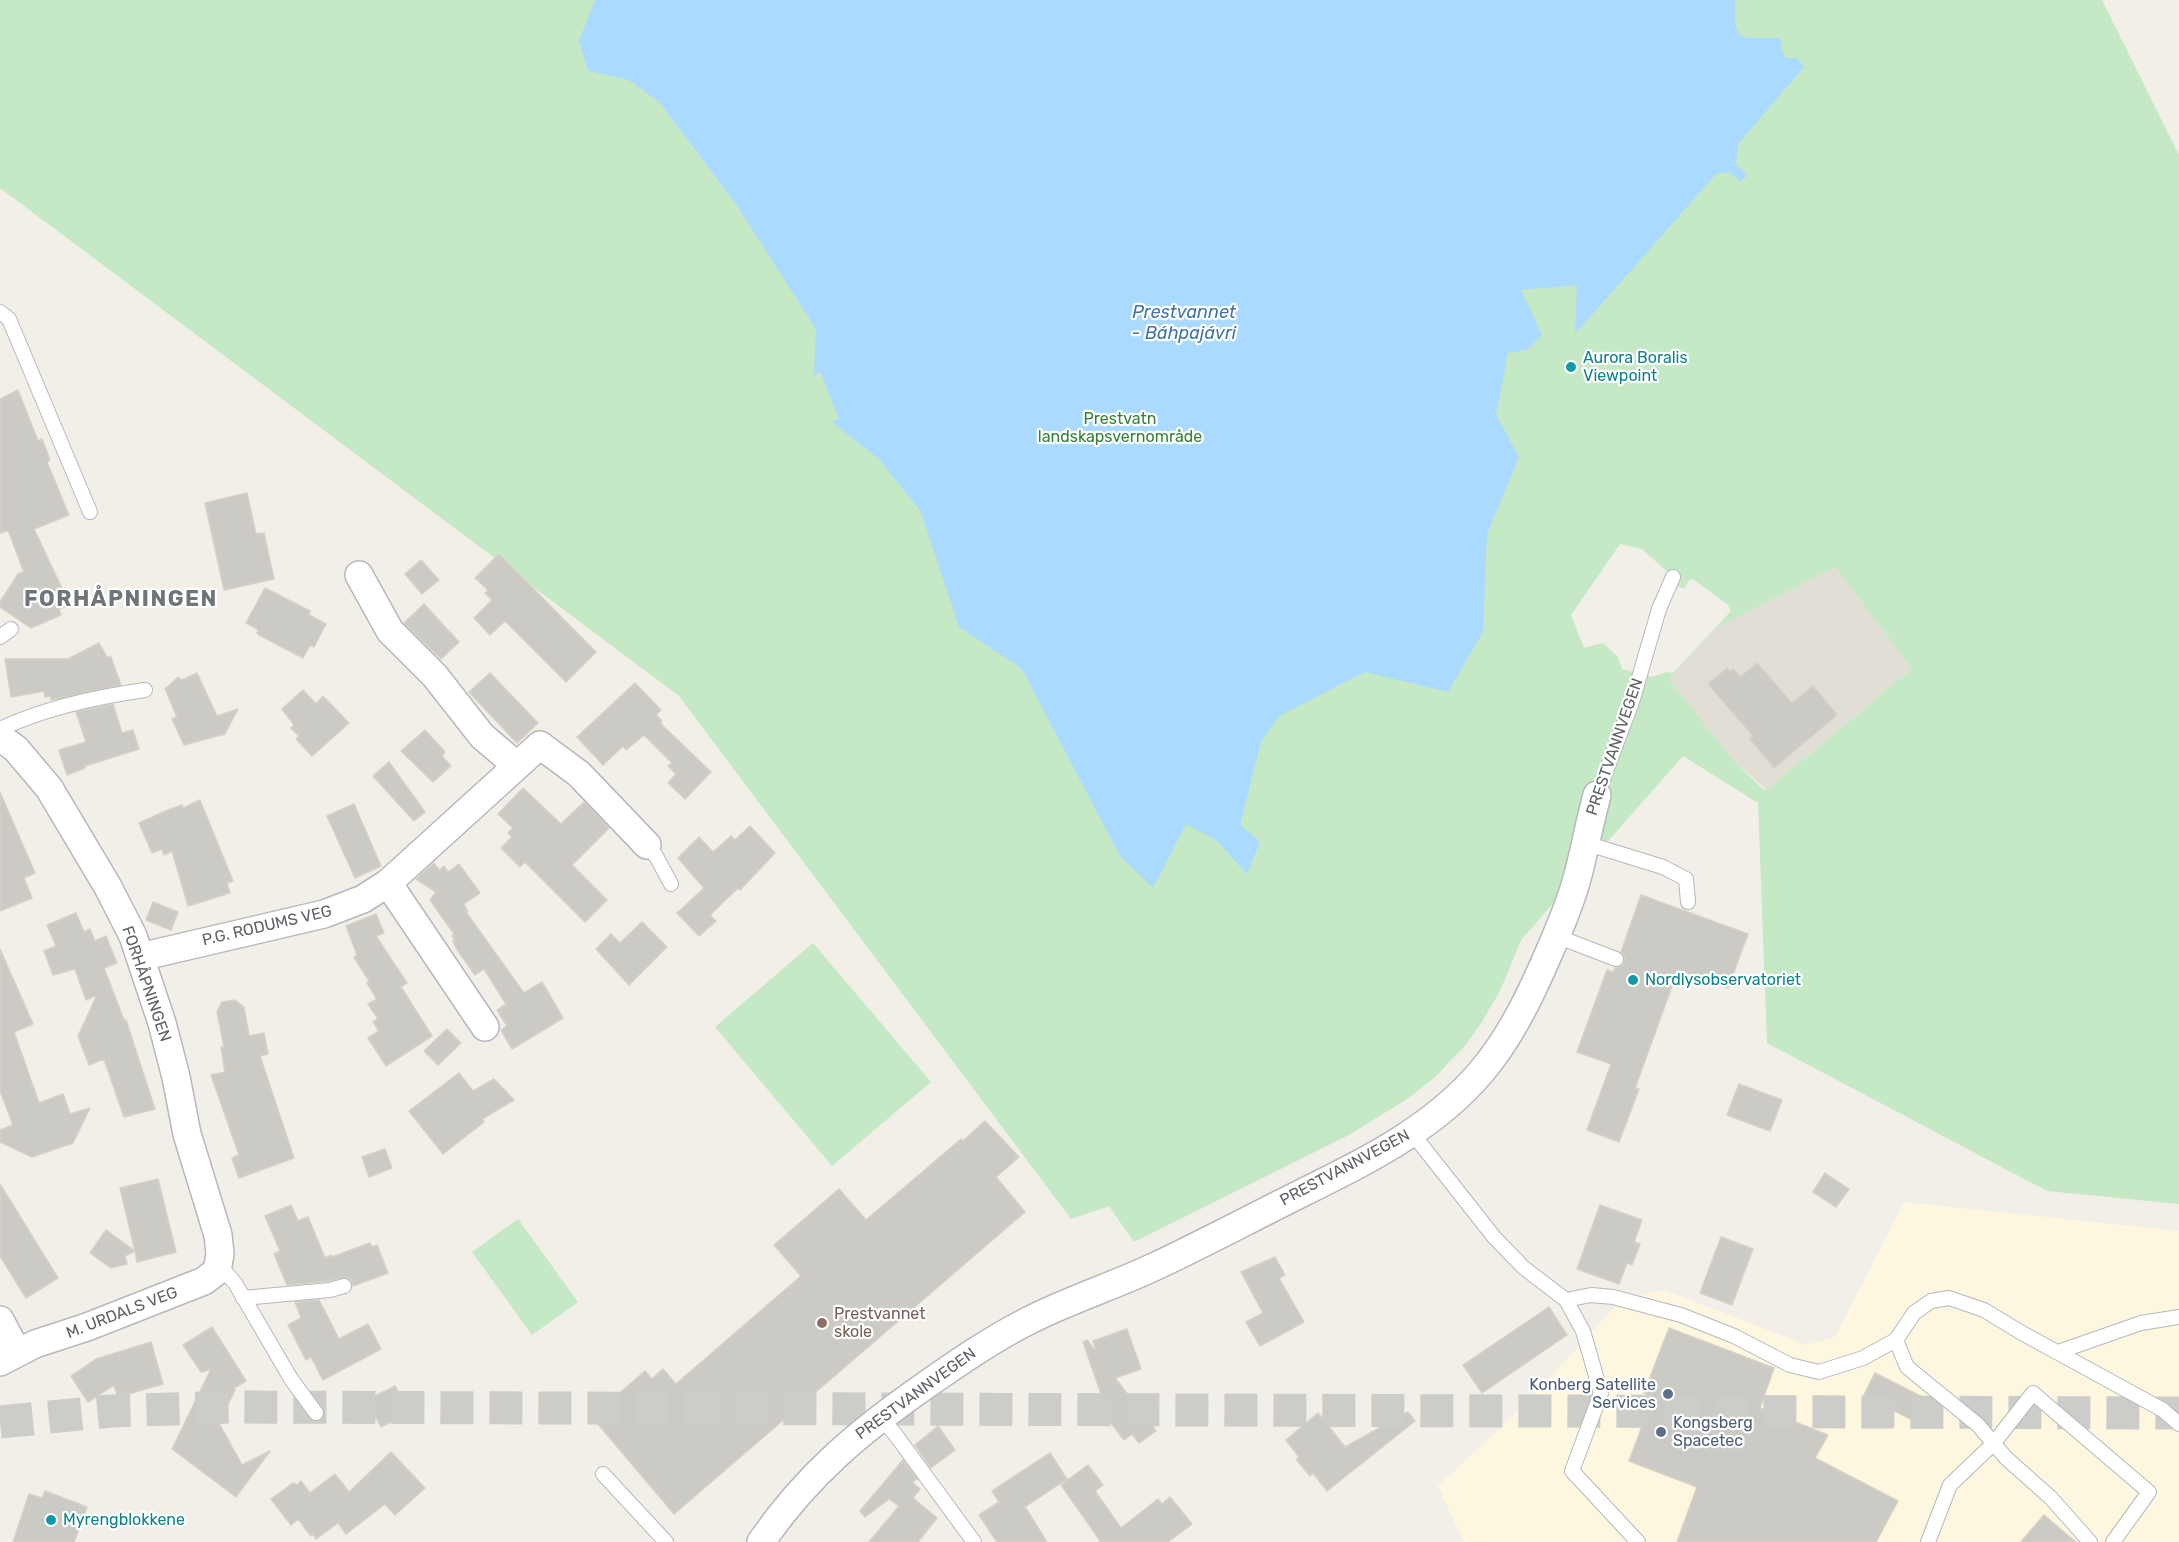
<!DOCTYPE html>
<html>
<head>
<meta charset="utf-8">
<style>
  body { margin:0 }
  canvas { display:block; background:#f1efe8 }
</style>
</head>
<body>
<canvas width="2179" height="1542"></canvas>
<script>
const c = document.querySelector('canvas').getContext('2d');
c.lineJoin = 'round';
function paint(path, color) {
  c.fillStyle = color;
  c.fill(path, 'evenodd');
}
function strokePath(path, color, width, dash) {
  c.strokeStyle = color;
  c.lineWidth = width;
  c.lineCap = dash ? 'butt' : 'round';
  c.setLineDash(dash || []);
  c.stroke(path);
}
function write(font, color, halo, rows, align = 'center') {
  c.font = font + ' Rubik,sans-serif';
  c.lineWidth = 4.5;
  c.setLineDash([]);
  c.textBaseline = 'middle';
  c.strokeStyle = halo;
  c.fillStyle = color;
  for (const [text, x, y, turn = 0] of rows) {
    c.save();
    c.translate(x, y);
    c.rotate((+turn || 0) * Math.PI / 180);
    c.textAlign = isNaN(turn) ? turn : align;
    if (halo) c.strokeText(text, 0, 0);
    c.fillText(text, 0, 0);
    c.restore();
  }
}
const commercial = new Path2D(`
  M1904 1202 2179 1231V1542H1464L1438 1486 1524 1406 1623 1298 1665 1290 1806 1345 1835 1337Z`);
const education = new Path2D(`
  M1835 567 1912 669 1767 790 1734 761 1669 679 1716 628Z`);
const green = new Path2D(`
  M0 0H2102L2179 155V1204L2047 1191 1767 1043 1758 803 1683 756 1521 940 1500 991 1482 1022 1464 1047 1433 1079 1407 1099 1349 1135 1134 1242 1109 1206 1071 1219 679 696 0 188ZM1620 544 1642 549 1673 577 1676 585 1684 589 1689 580 1693 579 1728 605 1731 611 1673 673 1667 672 1652 677 1622 669 1618 657 1603 643 1584 648 1571 615ZM1835 567 1912 669 1767 790 1763 789 1734 761 1669 679 1716 628Z
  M813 943 931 1082 832 1166 715 1027Z
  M518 1219 578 1302 532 1335 472 1252Z`);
const water = new Path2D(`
  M595 0H1735V22L1739 35 1749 38H1780L1782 51 1786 58H1797L1804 67 1738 144 1736 164 1747 175 1741 182 1729 172 1716 174 1575 334 1577 285 1521 290 1542 335 1527 350 1508 353 1496 415 1519 457 1487 534 1483 632 1448 692 1365 672 1279 716 1261 742 1240 825 1260 842 1247 874 1216 840 1186 824 1153 888 1120 856 1024 673 1018 666 959 627 921 512 880 460 832 422 839 419 821 373 814 375 816 329 736 204 659 102 629 80 588 71 579 41Z`);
const building = new Path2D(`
  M18 390 38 441 42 439 50 460 47 462 69 515 34 529 70 605 59 609 61 615 31 628 0 607V602L18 574 24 572 8 530 0 533V399Z
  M247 493 256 534 264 533 274 579 224 590 205 503Z
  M499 554 596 652 566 682 505 621 490 635 474 618 492 600 485 593 488 590 475 578Z
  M421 560 439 580 422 594 405 574Z
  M265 588 310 611 309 615 326 624 314 647 310 645 303 658 259 635 257 633 259 630 246 623Z
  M424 604 459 642 441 659 404 623Z
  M99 643 107 657H111L121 685 51 700 50 696 45 697 44 691 11 697 5 659H68Z
  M1757 663 1792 703 1813 686 1837 715 1774 768 1750 739 1753 736 1708 684 1727 668 1730 671 1733 669 1740 677Z
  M197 673 217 716 238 709 225 734 184 745 172 719 177 717 165 689 178 677 182 680Z
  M490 673 538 723 517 743 469 692Z
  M635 683 661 710 656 715 662 721 660 723 711 772 685 799 668 783 676 774 668 766 672 763 644 735 626 750 623 746 603 765 577 737Z
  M303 690 316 704 323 696 349 723 312 756 296 739 299 736 291 728 294 725 282 709Z
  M113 704 122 733 133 730 139 749 85 766V768L67 775 59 750 86 742 76 712Z
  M425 730 445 752 442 756 451 766 433 782 401 751Z
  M389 762 425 812 414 821 373 776Z
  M523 788 561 824 584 802 609 828 572 865 607 900 585 922 525 862 520 867 501 848 512 837 508 833 513 828 498 814Z
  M0 792 35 873 24 878 32 898 0 911Z
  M200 800 233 881 227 883 230 893 188 906 172 851 164 855 162 849 152 853 139 823 168 810 182 805 183 808Z
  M354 804 381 866 355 878 327 816Z
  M750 826 775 853 740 890 738 888 710 915 716 921 699 936 677 913 704 888 678 858 699 837 713 852 731 836 735 840Z
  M434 863 439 870 444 866 448 872 459 864 480 893 464 904 468 912 463 908 524 993 542 982 563 1018 512 1049 501 1030 507 1026 497 1010 506 1004 484 969 475 975 456 948 453 941 455 940 452 936 454 934 430 900 436 892 416 879Z
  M1641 895 1748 934 1728 988 1678 970 1635 1088 1639 1089 1619 1142 1587 1130 1611 1064 1577 1052 1607 970 1613 972 1615 968 1621 966 1624 963 1625 957 1621 952Z
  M153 902 178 912 171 930 146 920Z
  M76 913 84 932 90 929 95 941 106 936 117 963 104 968 124 1020H126L155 1109 124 1117 104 1059 89 1065 78 1036 97 995 86 1000 75 969 53 975 44 951 56 946 47 925Z
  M376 914 384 933 376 936 407 983 401 987 432 1036 386 1066 368 1038 379 1031 373 1022 378 1019 368 1004 377 999 367 983 369 981 354 957 357 955 346 926Z
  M642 922 667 947 629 985 596 949 611 934 620 943Z
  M0 949 33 1024 14 1032 39 1103 63 1094 70 1114 90 1108 73 1143 32 1157 0 1142V1130L13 1125 0 1091Z
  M235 1000 244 1007 249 1036 264 1033 268 1054 260 1056 294 1158 239 1178 232 1158 239 1155 211 1075 225 1072 221 1047H224L217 1012 222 1002Z
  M447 1029 461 1043 438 1065 424 1051Z
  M459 1073 473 1091 494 1079 514 1100 482 1119 484 1122 443 1154 409 1111Z
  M1739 1084 1782 1100 1770 1131 1727 1115Z
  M985 1121 1019 1157 996 1177 1025 1212 674 1514 592 1417 645 1371 652 1379 663 1369 676 1384 801 1276 774 1245 839 1189 866 1220 961 1139 963 1141Z
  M385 1149 392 1168 369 1177 362 1157Z
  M1825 1173 1849 1189 1836 1207 1813 1192Z
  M158 1179 176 1252 137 1262 135 1251 125 1256 127 1264 111 1268 90 1253 106 1230 135 1251 120 1188Z
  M0 1184 58 1278 26 1298 0 1256Z
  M291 1205 298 1221 308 1217 325 1258 331 1255 332 1257 370 1243 372 1247 377 1245 388 1273 353 1286 351 1280 346 1277 328 1281 287 1285 274 1254 280 1251 265 1216Z
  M1600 1205 1642 1220 1634 1242 1640 1244 1632 1265 1627 1263 1619 1284 1577 1269Z
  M1721 1237 1753 1249 1732 1305 1700 1293Z
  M1275 1257 1285 1275 1279 1278 1304 1322 1260 1346 1246 1322 1263 1313 1241 1272Z
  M319 1300 339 1339 368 1324 381 1349 323 1380 311 1357 306 1360 288 1325 301 1318 295 1302Z
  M1549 1307 1567 1335 1482 1393 1463 1365Z
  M212 1327 246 1381 234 1388 235 1390 219 1423 242 1465 270 1451 236 1497 172 1449 211 1369 201 1372 183 1345Z
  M1669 1328 1774 1368 1760 1408 1828 1435 1815 1458 1898 1501 1876 1542H1677L1697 1487 1629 1461 1653 1397 1644 1393Z
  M1127 1329 1141 1369 1115 1378 1156 1431 1139 1443 1132 1434 1124 1440 1104 1414 1107 1411 1083 1342 1087 1340 1097 1353 1093 1341Z
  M151 1342 163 1384 118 1397 114 1385 88 1402 71 1376 96 1359Z
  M1875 1373 1932 1402 1920 1424 1864 1395Z
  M395 1386 409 1413 381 1427 367 1400Z
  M1408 1412 1415 1421 1327 1491 1313 1473 1310 1476 1296 1459 1299 1457 1286 1440 1318 1413 1345 1447Z
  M938 1426 955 1450 931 1468 915 1445Z
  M391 1452 425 1488 395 1515 385 1504 346 1534 338 1523 316 1539 313 1534 311 1536 298 1519 291 1525 271 1499 293 1483 297 1485 301 1481 310 1493 335 1474 349 1492Z
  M1050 1453 1067 1479 1025 1507 1047 1542H997L979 1515 999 1502 992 1491Z
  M903 1460 917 1479 912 1482 920 1489 913 1498 937 1518 918 1542H869L899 1506 889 1499 865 1517 860 1511Z
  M1088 1465 1103 1485 1095 1491 1121 1528 1158 1499 1162 1504 1170 1497 1192 1524 1168 1542H1101L1061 1485Z
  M45 1491 87 1507 74 1542H13L29 1494 42 1498Z
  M2044 1515 2076 1542H2021Z`);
const primaryTunnel = new Path2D(`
  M0 1422 110 1411 230 1407 2179 1413`);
const lane = new Path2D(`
  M0 312 9 319 90 512
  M0 637 11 629
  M0 729C45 708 95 697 145 690
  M1597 795 1632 702 1659 609 1673 577
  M1585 843 1663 867 1686 879 1688 902
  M647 845 656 856 671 884
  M1556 936 1616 959
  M1412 1133 1494 1237 1524 1268 1566 1300 1591 1295 1613 1297 1681 1315 1734 1336 1790 1365 1819 1372 1863 1358 1896 1340 1914 1313 1931 1301 1949 1298 1984 1310 2022 1333 2163 1410 2179 1424
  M219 1265 235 1283 291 1379 316 1413
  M243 1298 330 1290 344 1286
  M1566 1300 1583 1331 1601 1393 1572 1471 1638 1542
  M1896 1340 1907 1367 1978 1425 2006 1458 2051 1498 2090 1542
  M2058 1352 2141 1323 2179 1317
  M880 1417 895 1434 974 1542
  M603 1474 666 1542
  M1928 1542 1950 1485 1993 1444 2033 1393 2149 1492 2113 1542`);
const street = new Path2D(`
  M359 575 390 631 435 676 482 736 516 765
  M0 737 16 749 49 788 108 887 133 936 162 1023 176 1077 187 1134 218 1235 220 1254 217 1271 204 1281 87 1327 35 1344 0 1362
  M388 883 485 1027
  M140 957 324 914 363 899 388 883 540 745 579 774 647 845
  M0 1320 17 1352
  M761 1542C807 1475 860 1431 926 1385 959 1362 991 1340 1026 1322 1068 1300 1114 1286 1156 1266 1201 1245 1244 1222 1288 1200 1362 1163 1439 1128 1490 1061 1518 1024 1536 983 1554 941 1563 920 1572 898 1578 875 1585 848 1590 821 1597 795`);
const markers = [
  [1571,367,6,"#0f9aa8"],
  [1633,980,6,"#0f9aa8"],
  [822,1323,6,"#8d6e63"],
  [1668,1394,6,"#5c6f8a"],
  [1661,1432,6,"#5c6f8a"],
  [51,1520,6,"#0f9aa8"]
];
const cultureNames = [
  ["Aurora Boralis",1583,358],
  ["Viewpoint",1583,376],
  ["Nordlysobservatoriet",1645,980],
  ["Myrengblokkene",63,1520]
];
const parkNames = [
  ["Prestvatn",1120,419],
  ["landskapsvernområde",1120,437]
];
const streetNames = [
  ["PRESTVANNVEGEN",1615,747,-71],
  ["P.G. RODUMS VEG",267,926,-13],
  ["FORHÅPNINGEN",146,984,71],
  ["PRESTVANNVEGEN",1345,1168,-28],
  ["M. URDALS VEG",122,1313,-21],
  ["PRESTVANNVEGEN",916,1394,-36]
];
const educationNames = [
  ["Prestvannet",834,1314],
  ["skole",834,1332]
];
const serviceNames = [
  ["Konberg Satellite",1656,1385],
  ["Services",1656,1403],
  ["Kongsberg",1673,1423,"left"],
  ["Spacetec",1673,1441,"left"]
];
const waterNames = [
  ["Prestvannet",1184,313],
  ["- Báhpajávri",1184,334]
];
const districtNames = [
  ["FORHÅPNINGEN",121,600]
];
paint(commercial, '#fef7e0');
paint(education, '#e1ded6');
paint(green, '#c5e8c5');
paint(water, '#aadaff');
paint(building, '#cccac5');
strokePath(building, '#d6d1c6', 1.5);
strokePath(primaryTunnel, '#ccccc8', 33, [33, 16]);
strokePath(lane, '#b5b8bc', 16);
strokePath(street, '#b5b8bc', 30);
strokePath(lane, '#fff', 14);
strokePath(street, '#fff', 27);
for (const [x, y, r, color] of markers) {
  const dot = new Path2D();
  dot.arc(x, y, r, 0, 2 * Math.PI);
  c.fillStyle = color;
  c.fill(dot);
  strokePath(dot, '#fff', 2);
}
write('16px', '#0d838f', '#fff', cultureNames, 'left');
write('16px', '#348238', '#fff', parkNames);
write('16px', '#5f6368', '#fff', streetNames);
write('16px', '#785e54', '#fff', educationNames, 'left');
write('16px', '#4e5e75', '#fff', serviceNames, 'right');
write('italic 18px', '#4174aa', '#fff', waterNames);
c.letterSpacing = '1.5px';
write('bold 22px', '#70757a', '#fff', districtNames);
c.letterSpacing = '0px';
</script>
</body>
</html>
